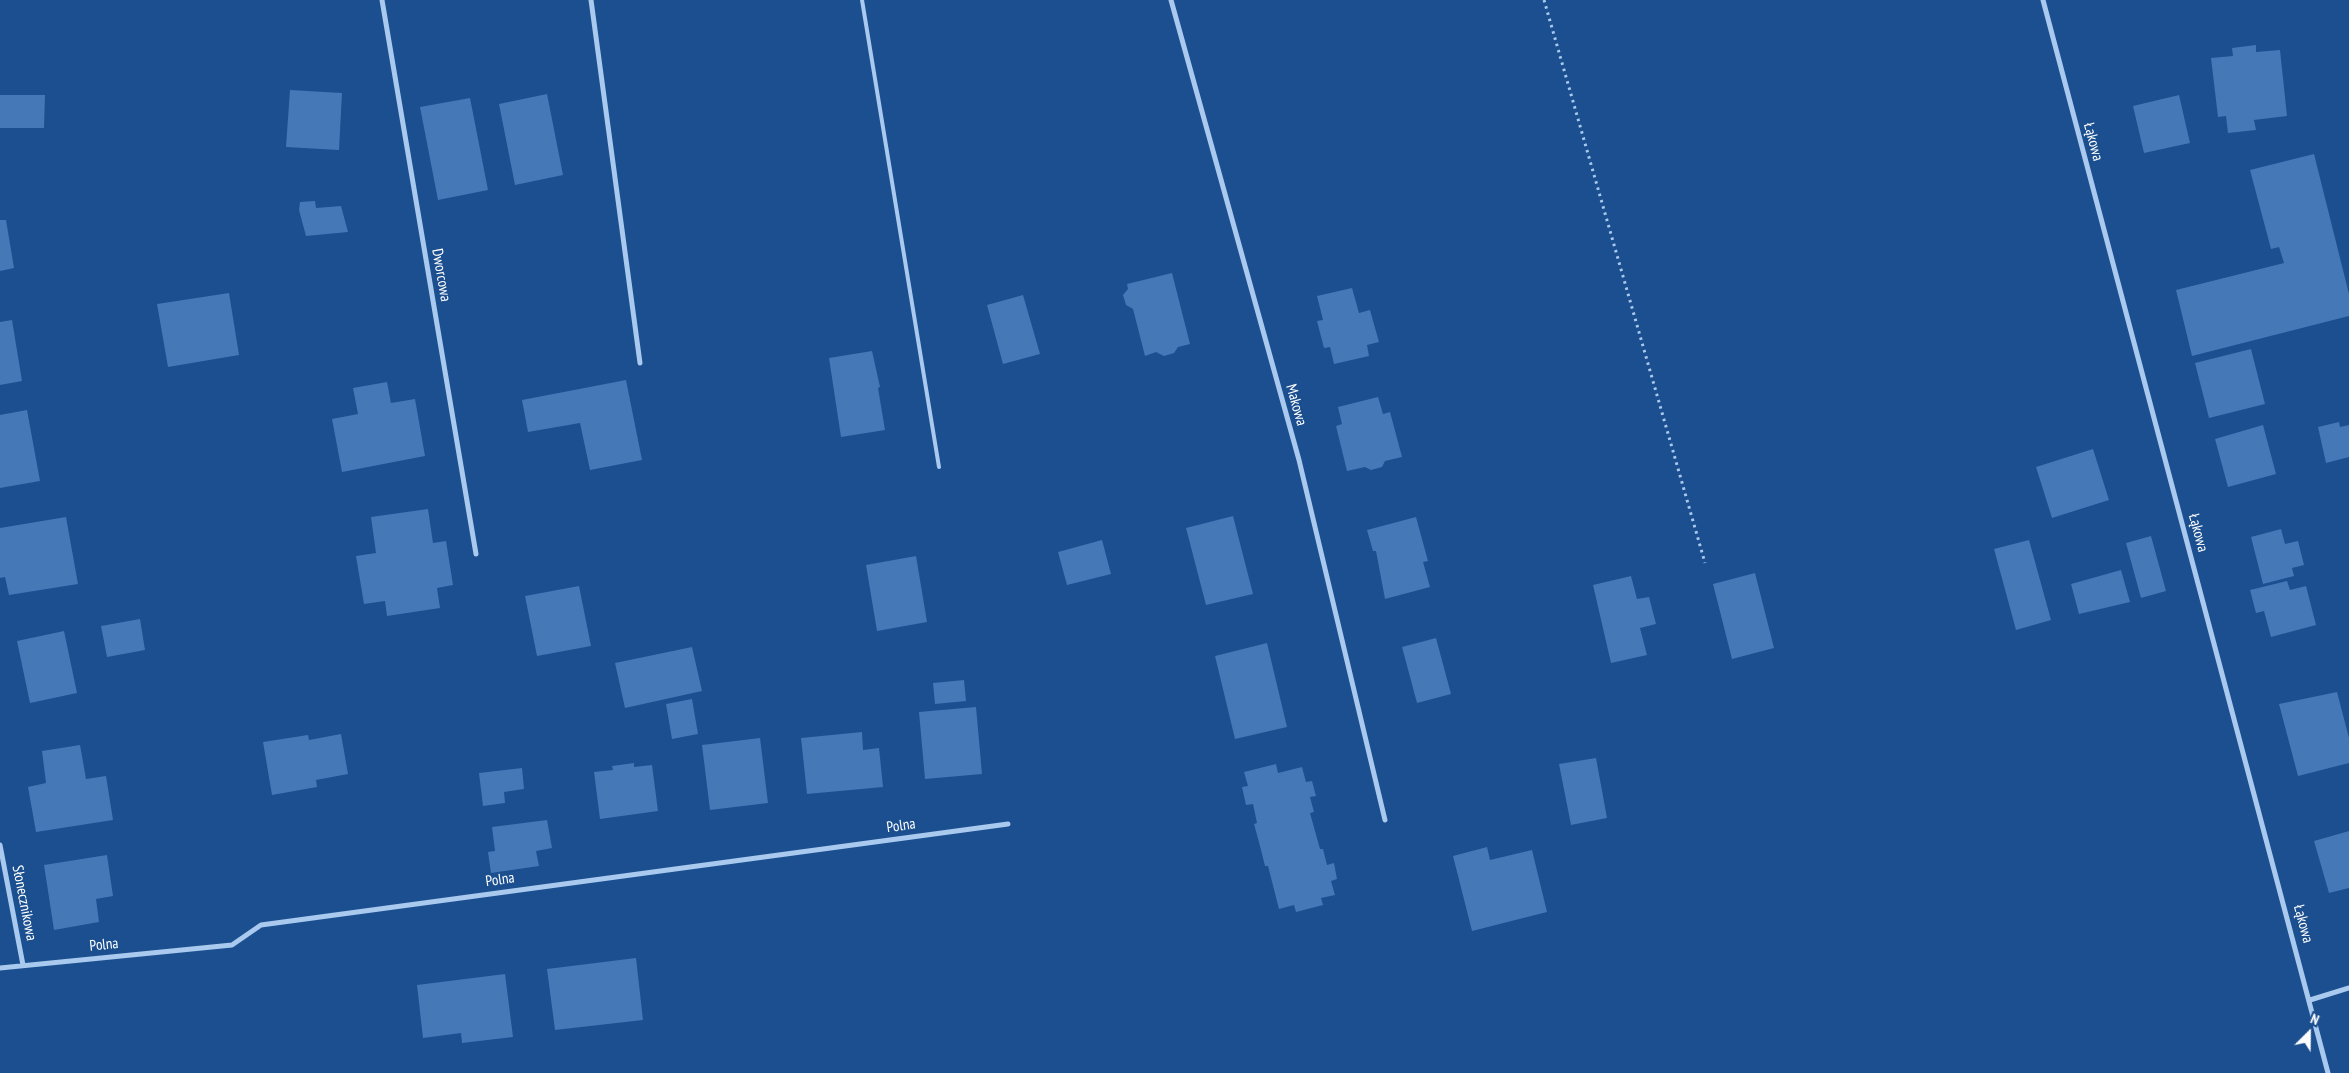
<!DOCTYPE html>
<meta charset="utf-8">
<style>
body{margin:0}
#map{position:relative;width:2349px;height:1073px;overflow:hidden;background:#1b4f8f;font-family:"PT Sans Narrow",sans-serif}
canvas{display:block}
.north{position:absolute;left:2284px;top:1008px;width:50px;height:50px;-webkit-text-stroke:4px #1b4f8f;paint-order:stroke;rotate:23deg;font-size:14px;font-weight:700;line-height:20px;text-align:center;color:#fff}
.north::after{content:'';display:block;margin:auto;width:18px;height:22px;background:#fff;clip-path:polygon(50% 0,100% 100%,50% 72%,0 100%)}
</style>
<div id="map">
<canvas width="2349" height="1073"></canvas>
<div class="north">N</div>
</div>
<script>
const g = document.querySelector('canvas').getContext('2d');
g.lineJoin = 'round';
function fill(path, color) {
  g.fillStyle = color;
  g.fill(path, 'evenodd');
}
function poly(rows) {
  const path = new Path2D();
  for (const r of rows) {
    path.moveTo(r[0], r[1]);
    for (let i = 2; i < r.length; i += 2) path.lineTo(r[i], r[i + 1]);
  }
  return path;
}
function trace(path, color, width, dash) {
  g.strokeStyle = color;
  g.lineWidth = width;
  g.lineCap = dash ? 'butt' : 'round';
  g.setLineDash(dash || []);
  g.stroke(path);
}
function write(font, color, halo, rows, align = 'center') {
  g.font = font + ' "PT Sans Narrow",sans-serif';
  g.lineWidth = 4;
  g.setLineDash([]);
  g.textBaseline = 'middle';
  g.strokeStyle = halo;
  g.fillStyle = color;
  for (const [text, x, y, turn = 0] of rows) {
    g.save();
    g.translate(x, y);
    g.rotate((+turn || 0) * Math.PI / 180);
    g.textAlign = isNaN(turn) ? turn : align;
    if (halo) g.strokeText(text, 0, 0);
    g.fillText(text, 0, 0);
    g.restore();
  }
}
fill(poly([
 [2256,45,2256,52,2280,50,2287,116,2254,120,2256,130,2228,133,2226,116,2218,117,2211,58,2233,56,2232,48],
 [290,90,342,93,339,150,286,147],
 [547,94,563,175,515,185,499,104],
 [0,95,45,95,44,128,0,128],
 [2179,95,2190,143,2144,153,2133,106],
 [470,98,488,190,438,200,420,107],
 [2314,154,2349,294,2349,316,2192,356,2176,290,2284,263,2279,247,2271,249,2250,170],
 [315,201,316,208,341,206,348,232,306,236,299,210,300,202],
 [0,220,6,220,14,268,0,271],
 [1172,273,1190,344,1178,347,1174,353,1164,356,1156,352,1145,356,1133,309,1126,305,1123,295,1128,289,1127,284],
 [1352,288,1359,313,1370,310,1379,342,1367,345,1369,356,1334,364,1330,347,1324,348,1317,321,1323,320,1317,296],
 [229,293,239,355,168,367,157,304],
 [1023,295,1040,354,1003,364,987,305],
 [12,320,22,381,0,385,0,322],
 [2251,349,2265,404,2209,418,2195,363],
 [872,351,880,387,878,388,885,430,841,437,829,358],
 [626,380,642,460,590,470,580,423,528,432,522,400],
 [387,382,391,403,415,399,425,456,342,472,332,419,358,414,353,388],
 [1378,397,1383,414,1390,412,1402,457,1385,461,1382,467,1371,470,1365,467,1347,471,1336,426,1342,424,1338,407],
 [27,410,40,481,0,488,0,415],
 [2339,422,2340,427,2349,425,2349,457,2326,463,2318,427],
 [2263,425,2276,474,2228,487,2215,439],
 [2093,449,2109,500,2052,518,2036,467],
 [428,509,433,543,446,541,453,585,437,588,440,608,387,616,385,601,364,604,356,556,376,553,371,517],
 [1233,516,1253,594,1206,605,1186,528],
 [66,517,78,584,9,595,5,577,0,578,0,528],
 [1416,517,1428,561,1423,562,1430,587,1385,599,1376,551,1373,551,1367,530],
 [2281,529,2285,544,2298,541,2304,565,2292,568,2294,576,2263,584,2251,537],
 [2151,536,2166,591,2141,598,2126,543],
 [1102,540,1111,574,1067,585,1058,552],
 [2029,540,2051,620,2016,630,1994,549],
 [916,556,927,622,877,631,866,565],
 [2121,570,2130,602,2079,614,2071,584],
 [1755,573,1774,648,1732,659,1713,584],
 [1631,576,1637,599,1649,597,1656,624,1640,628,1647,655,1611,663,1593,585],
 [2287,581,2290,590,2306,586,2316,625,2271,637,2264,611,2256,613,2250,590],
 [579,586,591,646,537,656,525,596],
 [140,619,145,650,107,657,101,626],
 [64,631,77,693,30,703,17,641],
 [1436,638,1451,694,1417,703,1402,647],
 [1267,643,1287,727,1235,739,1215,656],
 [692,647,702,691,625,708,615,663],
 [964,680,966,701,935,704,933,683],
 [2337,692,2349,738,2349,763,2298,776,2279,704],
 [692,699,698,734,672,739,666,704],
 [976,707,982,774,925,779,919,712],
 [862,732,863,750,879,748,883,787,807,794,801,738],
 [341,734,348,774,316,780,317,787,272,795,263,742,308,735,309,740],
 [760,738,768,803,710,810,702,745],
 [80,745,86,779,106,776,113,820,36,832,28,787,46,783,42,751],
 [1596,758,1607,818,1571,825,1559,764],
 [634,763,634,767,652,765,658,811,600,819,594,772,613,770,612,766],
 [1276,764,1278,773,1302,767,1306,782,1312,781,1316,796,1310,797,1314,812,1310,813,1320,849,1323,849,1327,865,1334,863,1337,879,1331,881,1335,895,1321,898,1323,905,1296,912,1294,905,1279,909,1268,866,1265,866,1260,846,1254,824,1257,823,1253,804,1246,805,1242,787,1248,786,1244,772],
 [522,768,524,789,504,792,505,803,483,806,479,773],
 [547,820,552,848,536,851,539,866,491,873,488,852,495,851,492,827],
 [2349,831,2349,888,2329,893,2314,841],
 [1487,847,1490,860,1532,850,1547,912,1472,931,1453,856],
 [107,855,113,896,96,899,99,922,54,930,44,865],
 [636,958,643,1020,555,1030,547,969],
 [505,974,513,1037,462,1043,461,1033,423,1038,417,985]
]), '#4478b7');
trace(poly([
 [1544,0,1705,563]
]), '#a9c9ee', 3, [2.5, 4]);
trace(poly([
 [862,0,939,467]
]), '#a9c9ee', 4);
trace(poly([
 [382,0,476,554],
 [591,0,640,363],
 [1171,0,1299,460,1385,820],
 [2043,0,2328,1073],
 [0,845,23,965],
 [0,968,232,945,261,925,1008,824],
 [2310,1000,2349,988]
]), '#a9c9ee', 5);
write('15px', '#fff', '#1b4f8f', [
 ["Łąkowa",2093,142,75],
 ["Dworcowa",441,275,80],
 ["Makowa",1296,405,74],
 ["Łąkowa",2198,533,75],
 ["Polna",901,826,-8],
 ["Polna",500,880,-8],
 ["Słonecznikowa",24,903,79],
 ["Łąkowa",2303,924,75],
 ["Polna",104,945,-6]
]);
</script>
